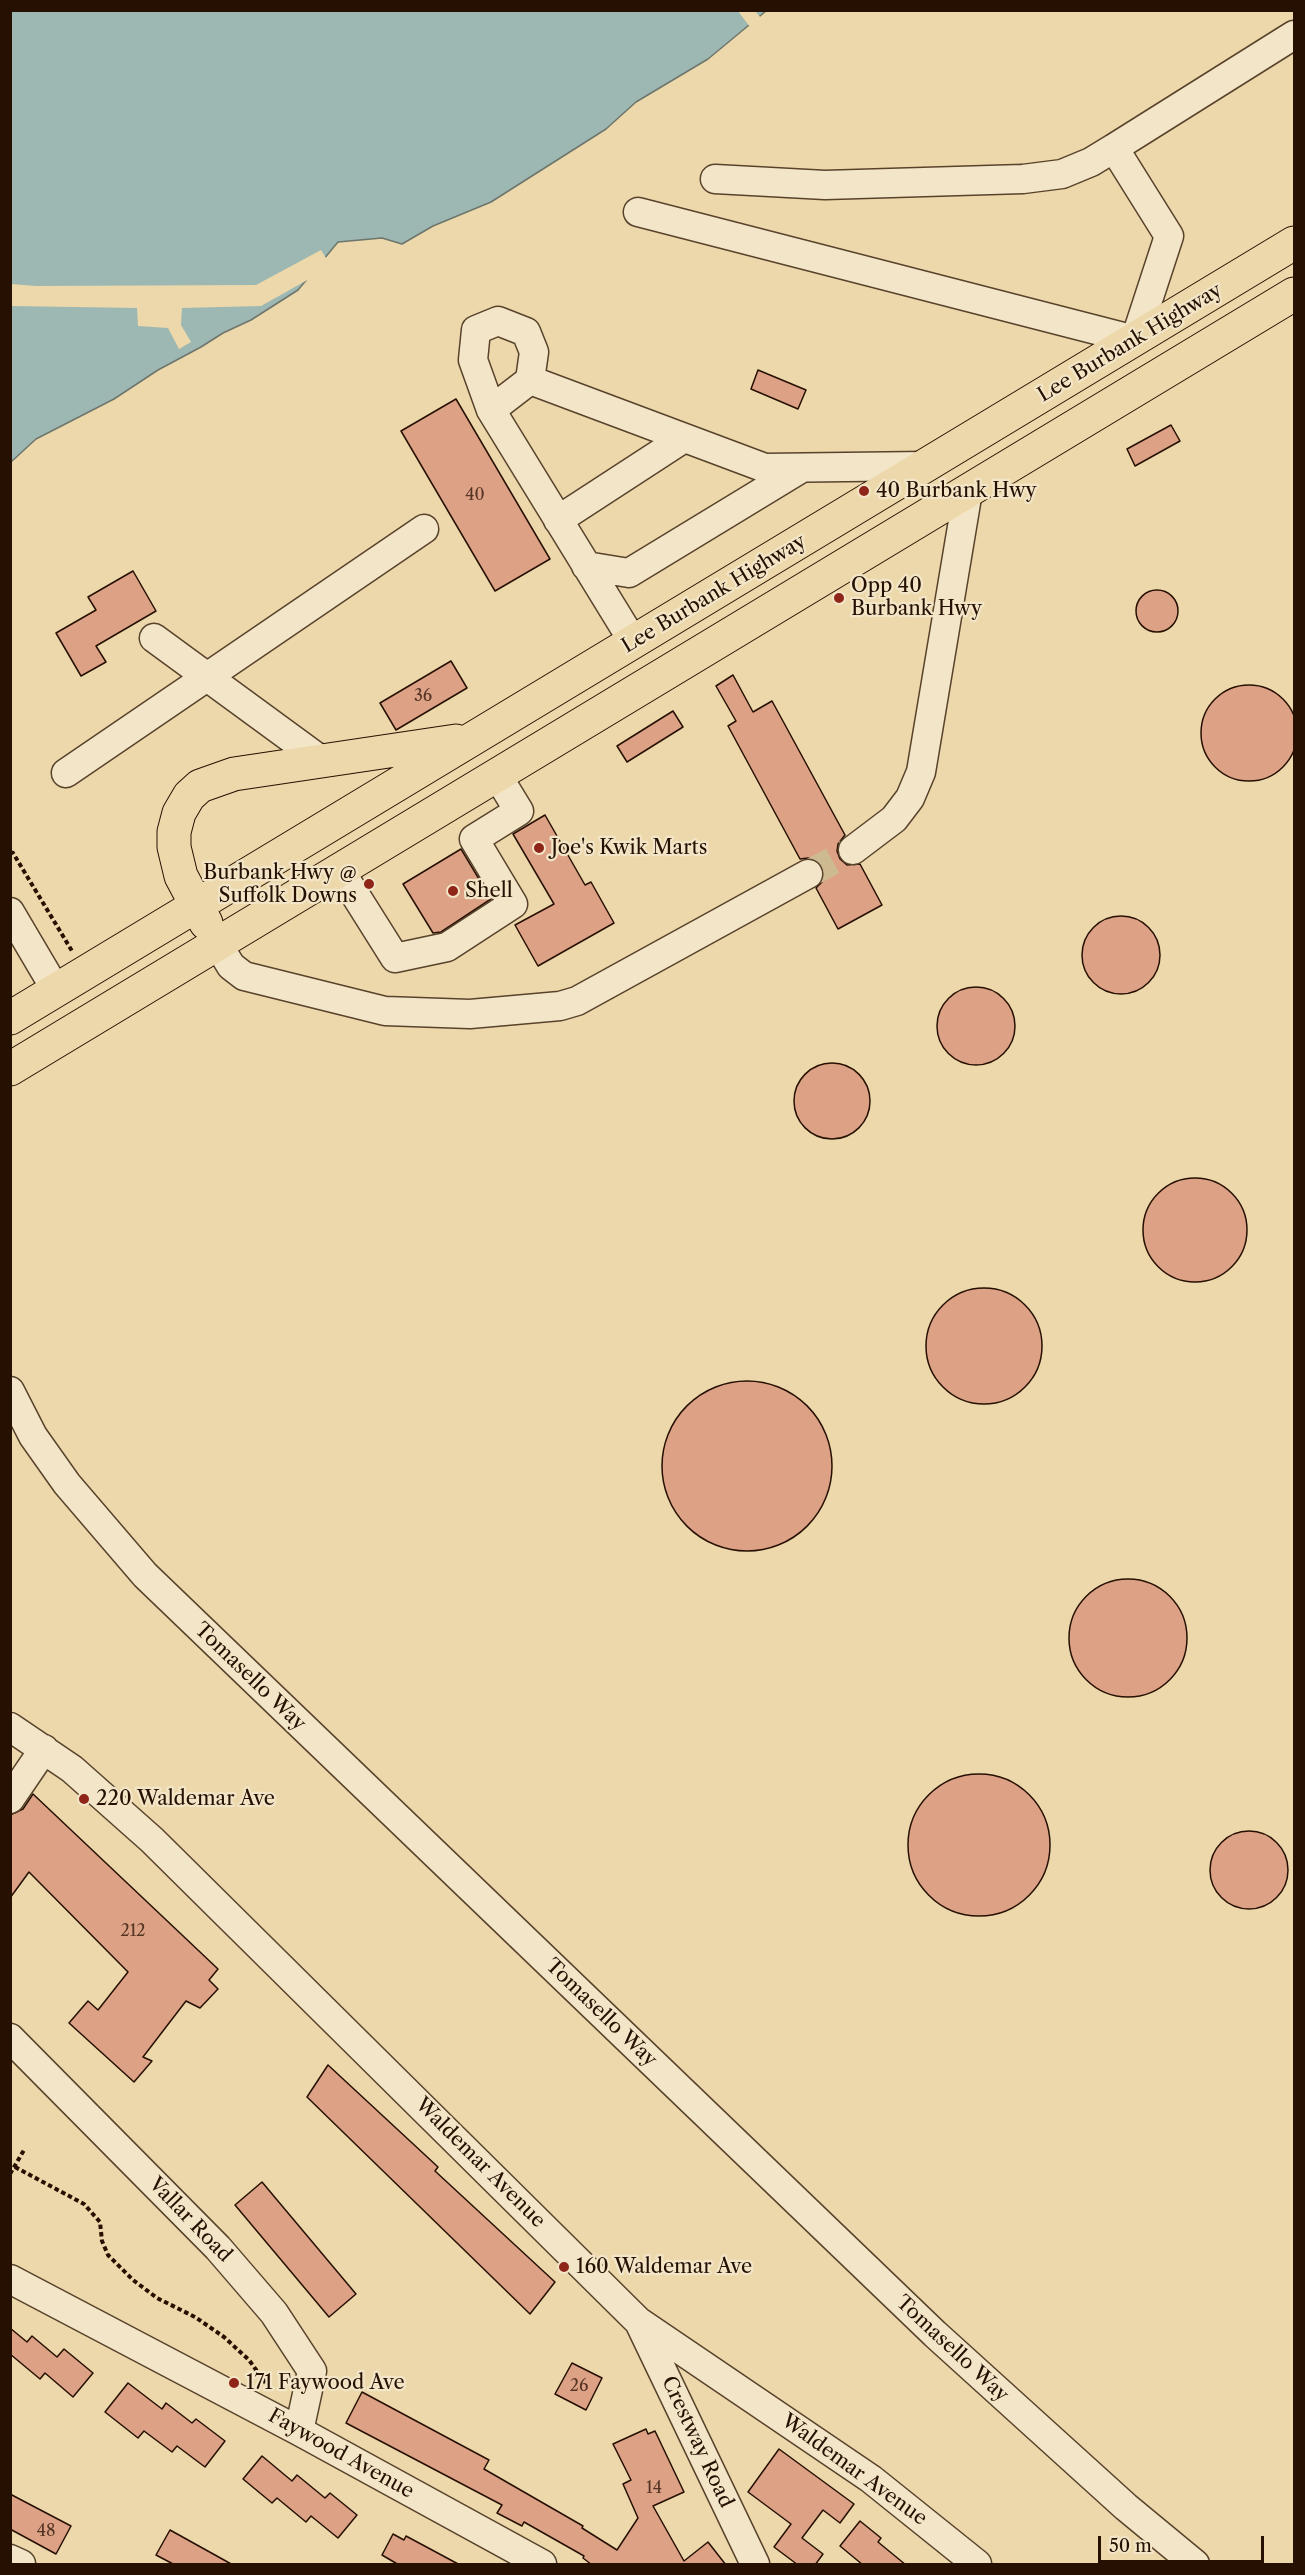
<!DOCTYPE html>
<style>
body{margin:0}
#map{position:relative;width:1305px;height:2575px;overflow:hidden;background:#ecd8aa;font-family:"Libre Caslon Text",serif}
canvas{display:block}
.frame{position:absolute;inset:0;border:12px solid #261002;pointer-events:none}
.scale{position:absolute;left:1098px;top:2536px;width:166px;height:27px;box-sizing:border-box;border:3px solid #261002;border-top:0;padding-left:8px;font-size:18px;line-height:21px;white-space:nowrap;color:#261002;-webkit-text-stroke:4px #f3e6c8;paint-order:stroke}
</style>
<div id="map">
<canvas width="1305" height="2575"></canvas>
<div class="frame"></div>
<div class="scale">50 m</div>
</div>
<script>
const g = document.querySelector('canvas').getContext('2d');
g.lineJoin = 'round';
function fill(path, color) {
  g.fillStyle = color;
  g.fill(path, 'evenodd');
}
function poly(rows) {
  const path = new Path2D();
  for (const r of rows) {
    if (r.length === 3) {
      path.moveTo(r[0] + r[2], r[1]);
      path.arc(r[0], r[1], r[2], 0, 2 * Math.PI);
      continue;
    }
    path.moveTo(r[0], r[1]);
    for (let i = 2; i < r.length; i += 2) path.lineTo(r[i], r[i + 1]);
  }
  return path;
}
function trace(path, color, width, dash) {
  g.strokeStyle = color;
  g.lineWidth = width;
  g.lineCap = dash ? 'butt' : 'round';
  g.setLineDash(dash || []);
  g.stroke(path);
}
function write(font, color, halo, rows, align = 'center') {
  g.font = font + ' "Libre Caslon Text",serif';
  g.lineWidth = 4.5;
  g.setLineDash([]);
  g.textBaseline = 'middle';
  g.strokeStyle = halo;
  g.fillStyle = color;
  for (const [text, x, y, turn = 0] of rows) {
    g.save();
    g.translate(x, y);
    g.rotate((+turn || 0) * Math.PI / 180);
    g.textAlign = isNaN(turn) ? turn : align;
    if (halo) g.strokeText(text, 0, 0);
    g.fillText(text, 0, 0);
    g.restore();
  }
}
const water = poly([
 [11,11,766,11,708,59,636,102,606,129,491,202,433,226,402,244,382,238,338,242,298,290,251,320,223,333,201,347,158,370,114,399,36,439,11,462,11,11]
]);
fill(water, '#9db8b3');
trace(water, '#6d756c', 1.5);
fill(poly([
 [738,11,755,11,761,18,750,27],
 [321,250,326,258,333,254,311,278,261,306,182,308,181,325,191,342,179,349,168,328,138,326,137,308,11,306,11,284,36,286,256,285]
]), '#ecd8aa');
const building = poly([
 [758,370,806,390,798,409,751,389,758,370],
 [456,399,550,559,495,591,401,431,456,399],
 [1171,425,1180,441,1135,466,1127,449,1171,425],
 [133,571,156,611,96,646,106,662,81,676,56,633,96,610,88,597,133,571],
 [1157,611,21],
 [451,661,467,688,396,730,380,703,451,661],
 [733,675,753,712,772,701,845,835,838,844,837,851,840,859,847,865,860,864,882,905,838,929,816,888,822,882,824,875,823,867,816,860,808,858,800,859,728,726,736,721,716,686,733,675],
 [1249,733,48],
 [673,711,683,727,627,762,617,746,673,711],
 [545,815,585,885,591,882,614,923,538,966,515,925,554,904,513,834,545,815],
 [461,849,491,899,441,932,433,933,403,884,461,849],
 [1121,955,39],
 [976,1026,39],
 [832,1101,38],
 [1195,1230,52],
 [984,1346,58],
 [747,1466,85],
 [1128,1638,59],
 [979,1845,71],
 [33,1794,218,1969,209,1980,218,1989,200,2008,186,2001,143,2057,152,2061,134,2082,69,2023,88,2001,98,2010,128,1972,29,1872,10,1898,10,1815,23,1809,33,1794],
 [1249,1870,39],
 [328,2065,438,2167,435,2171,555,2282,530,2314,307,2097,328,2065],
 [262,2182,356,2294,329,2317,235,2205,262,2182],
 [10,2328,27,2342,32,2336,57,2357,64,2349,93,2373,73,2397,45,2373,40,2379,10,2354,10,2328],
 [572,2363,602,2378,586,2410,555,2394,572,2363],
 [128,2383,162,2409,166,2403,192,2423,196,2419,225,2441,205,2467,177,2446,172,2452,144,2431,138,2438,105,2412,128,2383],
 [362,2392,489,2460,484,2469,583,2526,582,2528,617,2550,638,2518,623,2484,631,2480,613,2444,646,2429,648,2434,655,2431,684,2492,653,2506,684,2561,708,2542,726,2565,592,2565,583,2558,584,2556,524,2522,522,2526,497,2513,502,2505,346,2423,362,2392],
 [779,2449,854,2504,840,2523,823,2510,802,2538,823,2554,815,2565,798,2565,774,2547,791,2524,748,2492,779,2449],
 [262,2456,292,2481,297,2475,325,2498,330,2493,357,2515,338,2538,311,2516,306,2522,277,2498,272,2503,243,2479,262,2456],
 [10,2494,71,2526,56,2554,10,2529,10,2494],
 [860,2521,881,2538,878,2542,906,2565,863,2565,840,2546,860,2521],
 [170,2530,233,2565,175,2565,156,2555,170,2530],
 [393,2534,404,2540,406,2536,460,2565,399,2565,382,2555,393,2534]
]);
fill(building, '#dda186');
trace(building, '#261002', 1.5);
trace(poly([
 [808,874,853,850]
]), '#ceba91', 28, [28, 14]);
const minor = poly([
 [715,179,825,185,1023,179,1062,174,1091,162,1114,148],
 [638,212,1135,340,1169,236,1114,148,1294,35],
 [530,380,534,352,526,332,498,321,476,330,473,360,491,410,634,643],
 [491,410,530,380,765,468,926,466],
 [558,520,684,438],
 [586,566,629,573,800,469],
 [154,638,322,761],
 [66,773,424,529],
 [853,850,894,819,910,798,921,772,968,491],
 [339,869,395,958,447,947,513,904,474,839,519,811,497,775],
 [10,912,56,990],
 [217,943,231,966,244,976,385,1011,470,1014,560,1006,577,1001,808,874],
 [10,1391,33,1436,67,1484,145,1575,935,2334,1126,2507,1195,2564],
 [10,1727,72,1769,152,1840,638,2321,871,2479,977,2564],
 [10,1799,44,1749],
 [10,2038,218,2248,274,2313,312,2371,299,2431],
 [10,2279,299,2431,542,2564],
 [639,2322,755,2564],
 [10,2559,21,2564]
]);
const highway = poly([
 [206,923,181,876,174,847,174,832,179,813,189,796,200,786,234,774,456,741],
 [10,1018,1294,243],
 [10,1069,1294,294]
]);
trace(minor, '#58422c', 31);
trace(highway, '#261002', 35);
trace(poly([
 [10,852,13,853,72,951],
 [15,2167,84,2204,100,2222,102,2241,108,2255,133,2280,157,2298,195,2317,224,2337,249,2360,267,2385],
 [10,2174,24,2150]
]), '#261002', 4, [4.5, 3]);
trace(minor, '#f3e6c8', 28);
trace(highway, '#ecd8aa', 33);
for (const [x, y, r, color] of [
 [864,491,6,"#8f2418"],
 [839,598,6,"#8f2418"],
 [539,848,6,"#8f2418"],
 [369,884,6,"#8f2418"],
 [453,891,6,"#8f2418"],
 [84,1799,6,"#8f2418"],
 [564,2267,6,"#8f2418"],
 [234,2383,6,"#8f2418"]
]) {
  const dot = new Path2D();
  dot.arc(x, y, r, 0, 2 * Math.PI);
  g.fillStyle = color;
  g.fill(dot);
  trace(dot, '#f3e6c8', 2);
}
write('16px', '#543423', null, [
 ["40",475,495],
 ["36",423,696],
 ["212",133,1931],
 ["26",579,2386],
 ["14",654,2488],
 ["48",46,2531]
]);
write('20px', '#261002', '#f3e6c8', [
 ["Lee Burbank Highway",1130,343,-31],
 ["Lee Burbank Highway",714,594,-31],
 ["Tomasello Way",250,1677,44],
 ["Tomasello Way",601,2013,44],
 ["Waldemar Avenue",480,2163,45],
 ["Vallar Road",190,2220,46],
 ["Tomasello Way",952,2349,43],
 ["Crestway Road",697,2442,65],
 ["Faywood Avenue",341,2454,29],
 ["Waldemar Avenue",854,2470,36]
]);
write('20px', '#261002', '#f3e6c8', [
 ["40 Burbank Hwy",876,491],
 ["Opp 40",851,586],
 ["Burbank Hwy",851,609],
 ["Joe's Kwik Marts",551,848],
 ["Burbank Hwy @",357,873,"right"],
 ["Suffolk Downs",357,896,"right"],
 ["Shell",465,891],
 ["220 Waldemar Ave",96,1799],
 ["160 Waldemar Ave",576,2267],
 ["171 Faywood Ave",246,2383]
], 'left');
</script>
